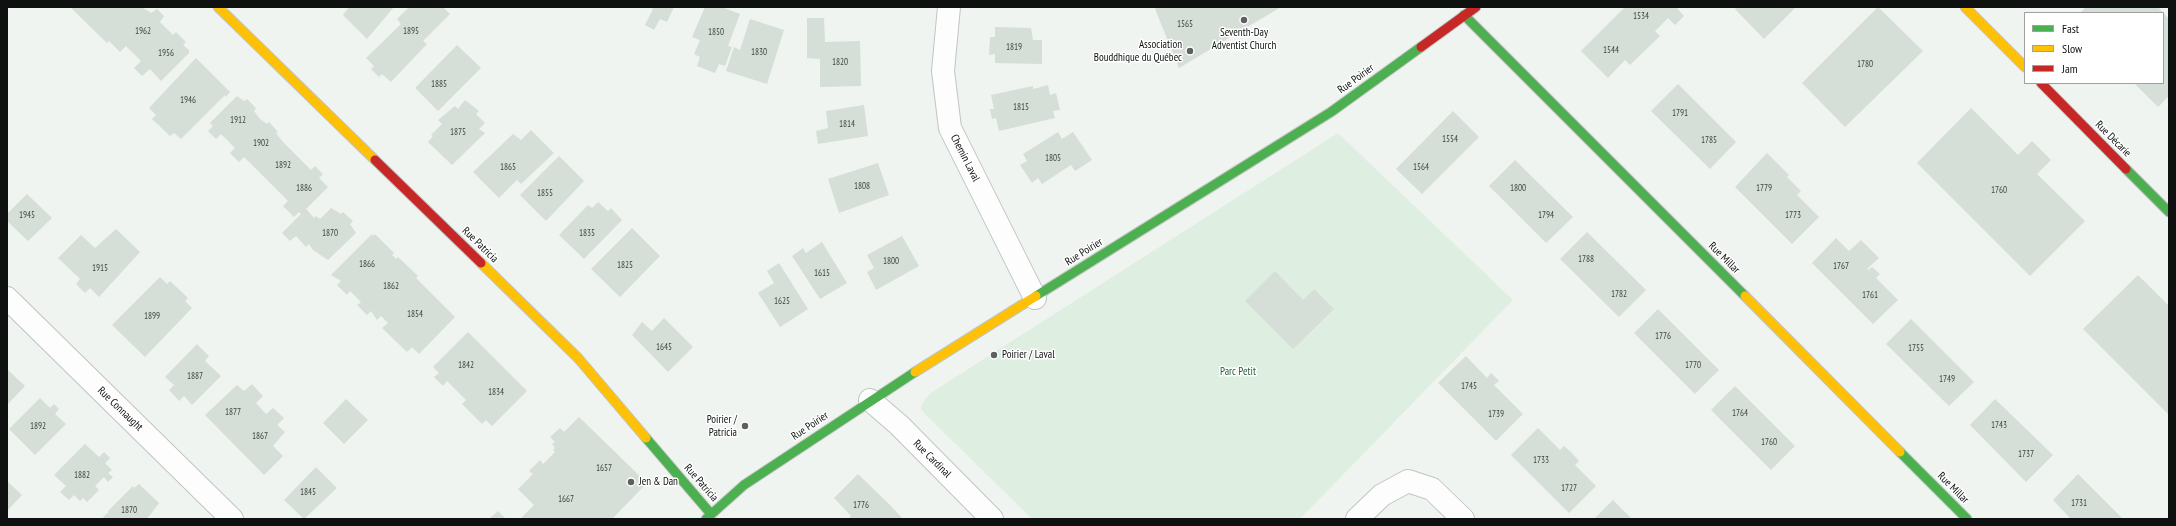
<!DOCTYPE html>
<meta charset="utf-8">
<style>
body{margin:0}
#map{position:relative;width:2176px;height:526px;overflow:hidden;background:#eff4f0;font-family:"PT Sans Narrow",sans-serif}
canvas{display:block}
.frame{position:absolute;inset:0;border:8px solid #0e110f;pointer-events:none}
.legend{position:absolute;left:2024px;top:12px;width:140px;height:72px;box-sizing:border-box;background:#fff;border:1px solid #9fa09f;margin:0;padding:5px 7px;list-style:none;font-size:12px;color:#0e110f}
.legend li{display:flex;align-items:center;gap:8px;height:20px}
.legend b{width:20px;border:1px solid #9fa09f}
</style>
<div id="map">
<canvas width="2176" height="526"></canvas>
<div class="frame"></div>
<ul class="legend">
<li><b style="height:5px;background:#4caf50"></b>Fast</li>
<li><b style="height:5px;background:#ffc107"></b>Slow</li>
<li><b style="height:5px;background:#c62828"></b>Jam</li>
</ul>
</div>
<script>
const g = document.querySelector('canvas').getContext('2d');
g.lineJoin = 'round';
function fill(path, color) {
  g.fillStyle = color;
  g.fill(path, 'evenodd');
}
function poly(rows) {
  const path = new Path2D();
  for (const r of rows) {
    path.moveTo(r[0], r[1]);
    for (let i = 2; i < r.length; i += 2) path.lineTo(r[i], r[i + 1]);
  }
  return path;
}
function trace(path, color, width, dash) {
  g.strokeStyle = color;
  g.lineWidth = width;
  g.lineCap = dash ? 'butt' : 'round';
  g.setLineDash(dash || []);
  g.stroke(path);
}
function write(font, color, halo, rows, align = 'center') {
  g.font = font + ' "PT Sans Narrow",sans-serif';
  g.lineWidth = 3;
  g.setLineDash([]);
  g.textBaseline = 'middle';
  g.strokeStyle = halo;
  g.fillStyle = color;
  for (const [text, x, y, turn = 0] of rows) {
    g.save();
    g.translate(x, y);
    g.rotate((+turn || 0) * Math.PI / 180);
    g.textAlign = isNaN(turn) ? turn : align;
    if (halo) g.strokeText(text, 0, 0);
    g.fillText(text, 0, 0);
    g.restore();
  }
}
fill(poly([
 [1338,133,1513,300,1300,519,1032,519,924,413,921,409,922,404,929,394]
]), '#deefe2');
fill(poly([
 [70,7,142,7,151,13,157,9,164,16,160,22,173,35,176,32,186,42,183,45,189,50,189,53,161,81,150,69,142,76,134,68,141,61,126,46,120,52,109,41,107,43],
 [349,7,394,7,367,39,343,15],
 [409,7,443,7,450,14,423,41,427,44,391,82,382,74,379,77,371,69,374,66,366,58,401,24,397,19],
 [649,7,674,7,667,22,660,19,654,30,645,25,653,9],
 [705,7,722,7,740,14,728,46,732,47,725,66,719,64,715,73,697,66,700,57,694,54,700,40,692,37],
 [1158,7,1281,7,1179,68,1155,9],
 [1625,7,1678,7,1677,8,1684,16,1675,25,1668,18,1655,31,1660,36,1630,65,1625,60,1608,78,1581,51],
 [1737,7,1796,7,1764,39,1735,9],
 [1878,7,1923,51,1845,127,1802,83],
 [2086,7,2158,7,2169,19,2169,96,2158,107,2134,83,2163,83,2163,13,2080,13],
 [807,18,824,18,825,42,860,41,861,86,820,87,820,59,807,58],
 [750,19,784,30,767,84,726,71,734,47,740,50],
 [995,27,1031,28,1033,40,1042,40,1042,64,995,63,995,54,989,55,990,37,995,37],
 [457,45,481,68,438,111,415,88],
 [196,58,230,92,226,97,225,95,181,139,174,133,170,136,152,119,156,115,149,108],
 [1678,84,1736,142,1710,169,1651,111],
 [1048,85,1050,95,1056,93,1060,110,1053,111,1055,118,999,131,996,118,992,119,990,109,994,109,991,95,1033,86,1033,89],
 [237,96,244,101,247,99,256,108,254,111,260,119,267,124,269,122,278,132,276,133,282,141,311,170,315,166,323,174,319,178,328,187,306,209,314,218,316,216,320,219,331,208,341,214,343,212,353,221,350,224,356,233,328,260,313,250,309,244,306,247,296,236,290,241,282,233,301,214,299,212,294,217,283,206,288,201,244,157,239,162,230,153,235,148,221,134,216,139,208,131,213,126,210,123],
 [465,100,479,111,476,114,485,123,479,129,485,133,452,165,428,142,433,136,431,135,442,124,438,120,455,106,458,109],
 [864,105,868,136,818,144,816,131,828,128,826,111],
 [1971,108,2018,155,2032,141,2051,160,2037,174,2085,221,2030,276,1917,163],
 [1453,111,1479,137,1422,194,1396,169],
 [531,130,554,153,521,184,517,180,499,198,473,172,513,134,521,140],
 [1058,132,1062,139,1073,132,1092,160,1075,171,1071,165,1042,184,1038,178,1032,183,1020,165,1027,161,1023,154],
 [1767,153,1789,175,1787,177,1801,191,1797,195,1819,217,1792,244,1735,187],
 [559,156,584,181,546,221,520,195],
 [1515,160,1573,217,1546,243,1489,186],
 [878,163,889,195,839,213,828,179],
 [27,194,52,218,28,241,7,221,7,214],
 [598,202,608,211,611,208,622,220,584,259,559,235,588,205,592,208],
 [632,228,660,256,620,297,591,269],
 [116,229,140,252,99,297,90,288,85,293,76,284,80,279,58,258,81,235,95,248],
 [1587,232,1646,290,1619,317,1560,259],
 [372,234,373,236,375,234,394,253,392,255,396,259,398,257,418,276,416,278,455,317,419,354,412,347,407,352,382,328,388,323,381,316,377,320,371,311,367,315,357,305,361,302,350,291,347,295,337,285,341,281,331,275],
 [902,236,919,266,876,290,867,272,874,268,867,255],
 [1836,238,1849,251,1861,240,1879,258,1867,269,1868,270,1872,267,1880,274,1876,278,1898,300,1873,324,1812,263],
 [822,242,847,283,820,299,792,256,803,248,806,253],
 [779,263,808,309,780,327,758,293,774,283,767,271],
 [1275,271,1303,300,1314,289,1334,309,1293,349,1245,301],
 [2138,275,2169,306,2169,415,2083,329],
 [160,277,167,284,170,281,188,298,185,301,192,308,145,357,112,325],
 [1658,309,1719,370,1695,394,1634,333],
 [664,318,693,347,668,372,632,335,642,322,652,331],
 [1911,319,1974,382,1949,406,1886,344],
 [468,332,527,391,492,426,486,420,482,424,462,404,466,400,447,381,443,386,434,377,439,373,433,367],
 [197,344,209,356,205,361,221,376,192,405,184,396,179,401,169,390,174,385,165,377],
 [1466,356,1487,378,1491,373,1499,381,1494,385,1523,414,1496,441,1438,383],
 [7,369,25,386,7,405],
 [252,384,263,396,256,403,266,414,273,408,284,418,277,425,285,432,273,446,283,456,264,475,205,415,237,385,244,391],
 [1735,386,1795,446,1771,470,1711,410],
 [40,398,50,408,54,404,59,409,55,414,66,424,35,455,9,429],
 [346,399,368,420,344,444,323,423],
 [1995,399,2053,455,2026,482,1970,425],
 [579,417,647,483,612,519,520,519,534,505,518,489,533,474,529,471,540,460,543,464,555,452,553,450,555,448,552,444,555,442,550,437,560,428,564,432],
 [1538,428,1560,450,1564,446,1572,453,1579,461,1575,465,1596,486,1569,513,1511,455],
 [85,444,99,457,104,452,110,458,105,463,112,470,108,473,113,477,108,482,104,477,95,486,99,490,87,502,83,498,80,501,74,495,69,500,60,492,66,486,54,475],
 [316,467,337,488,304,519,284,500],
 [858,474,889,504,903,519,848,519,851,516,834,498],
 [2078,474,2123,519,2071,519,2053,500],
 [7,481,22,495,7,511],
 [139,484,159,503,147,519,105,519,103,517,109,512,108,511,133,486,134,488],
 [1613,500,1632,519,1594,519],
 [498,511,506,519,489,519]
]), '#d5ded7');
const street = poly([
 [949,7,943,71,950,128,1035,298],
 [7,298,232,519],
 [870,400,899,425,992,519],
 [1357,519,1382,495,1408,481,1432,489,1463,519]
]);
const fast = poly([
 [1464,15,1745,296],
 [2126,169,2169,212],
 [1036,296,1331,112,1421,47],
 [646,438,711,514],
 [1900,452,1967,519],
 [706,519,744,485,915,372]
]);
const slow = poly([
 [218,7,375,160],
 [1965,7,2025,67],
 [481,263,578,358,646,438],
 [1745,296,1900,452],
 [915,372,1036,296]
]);
const jam = poly([
 [1421,47,1476,7],
 [2041,83,2126,169],
 [375,160,481,263]
]);
trace(street, '#c1c5c2', 24);
trace(fast, '#c1c5c2', 11);
trace(slow, '#c1c5c2', 11);
trace(jam, '#c1c5c2', 11);
trace(street, '#fdfdfd', 22);
trace(fast, '#4caf50', 9);
trace(slow, '#ffc107', 9);
trace(jam, '#c62828', 9);
for (const [x, y, r, color] of [
 [1244,20,4,"#5d605e"],
 [1190,51,4,"#5d605e"],
 [994,355,4,"#5d605e"],
 [745,426,4,"#5d605e"],
 [631,482,4,"#5d605e"]
]) {
  const dot = new Path2D();
  dot.arc(x, y, r, 0, 2 * Math.PI);
  g.fillStyle = color;
  g.fill(dot);
  trace(dot, '#fff', 1.5);
}
write('9px', '#404441', null, [
 ["1534",1641,16],
 ["1565",1185,24],
 ["1962",143,31],
 ["1895",411,31],
 ["1850",716,32],
 ["1819",1014,47],
 ["1544",1611,50],
 ["1830",759,52],
 ["1956",166,53],
 ["1820",840,62],
 ["1780",1865,64],
 ["1885",439,84],
 ["1946",188,100],
 ["1815",1021,107],
 ["1791",1680,113],
 ["1912",238,120],
 ["1814",847,124],
 ["1875",458,132],
 ["1554",1450,139],
 ["1785",1709,140],
 ["1902",261,143],
 ["1805",1053,158],
 ["1892",283,165],
 ["1865",508,167],
 ["1564",1421,167],
 ["1808",862,186],
 ["1886",304,188],
 ["1800",1518,188],
 ["1779",1764,188],
 ["1760",1999,190],
 ["1855",545,193],
 ["1945",27,215],
 ["1794",1546,215],
 ["1773",1793,215],
 ["1870",330,233],
 ["1835",587,233],
 ["1788",1586,259],
 ["1800",891,261],
 ["1866",367,264],
 ["1825",625,265],
 ["1767",1841,266],
 ["1915",100,268],
 ["1615",822,273],
 ["1862",391,286],
 ["1782",1619,294],
 ["1761",1870,295],
 ["1625",782,301],
 ["1854",415,314],
 ["1899",152,316],
 ["1776",1663,336],
 ["1645",664,347],
 ["1755",1916,348],
 ["1842",466,365],
 ["1770",1693,365],
 ["1887",195,376],
 ["1749",1947,379],
 ["1745",1469,386],
 ["1834",496,392],
 ["1877",233,412],
 ["1764",1740,413],
 ["1739",1496,414],
 ["1743",1999,425],
 ["1892",38,426],
 ["1867",260,436],
 ["1760",1769,442],
 ["1737",2026,454],
 ["1733",1541,460],
 ["1657",604,468],
 ["1882",82,475],
 ["1727",1569,488],
 ["1845",308,492],
 ["1667",566,499],
 ["1731",2079,503],
 ["1776",861,505],
 ["1870",129,510]
]);
write('11px', '#0e110f', '#fff', [
 ["Seventh-Day",1244,33,"center"],
 ["Adventist Church",1244,46,"center"],
 ["Association",1182,45],
 ["Bouddhique du Québec",1182,58],
 ["Poirier / Laval",1002,355,"left"],
 ["Poirier /",737,420],
 ["Patricia",737,433],
 ["Jen & Dan",639,482,"left"]
], 'right');
write('11px', '#0e110f', '#fff', [
 ["Rue Poirier",1356,79,-36],
 ["Rue Décarie",2113,139,45],
 ["Chemin Laval",965,158,63],
 ["Rue Patricia",480,245,44],
 ["Rue Poirier",1084,252,-32],
 ["Rue Millar",1724,258,45],
 ["Rue Connaught",120,409,44],
 ["Rue Poirier",810,426,-34],
 ["Rue Cardinal",932,459,45],
 ["Rue Patricia",701,483,49],
 ["Rue Millar",1953,488,45]
]);
write('11px', '#25603c', '#fff', [
 ["Parc Petit",1238,372]
]);
</script>
